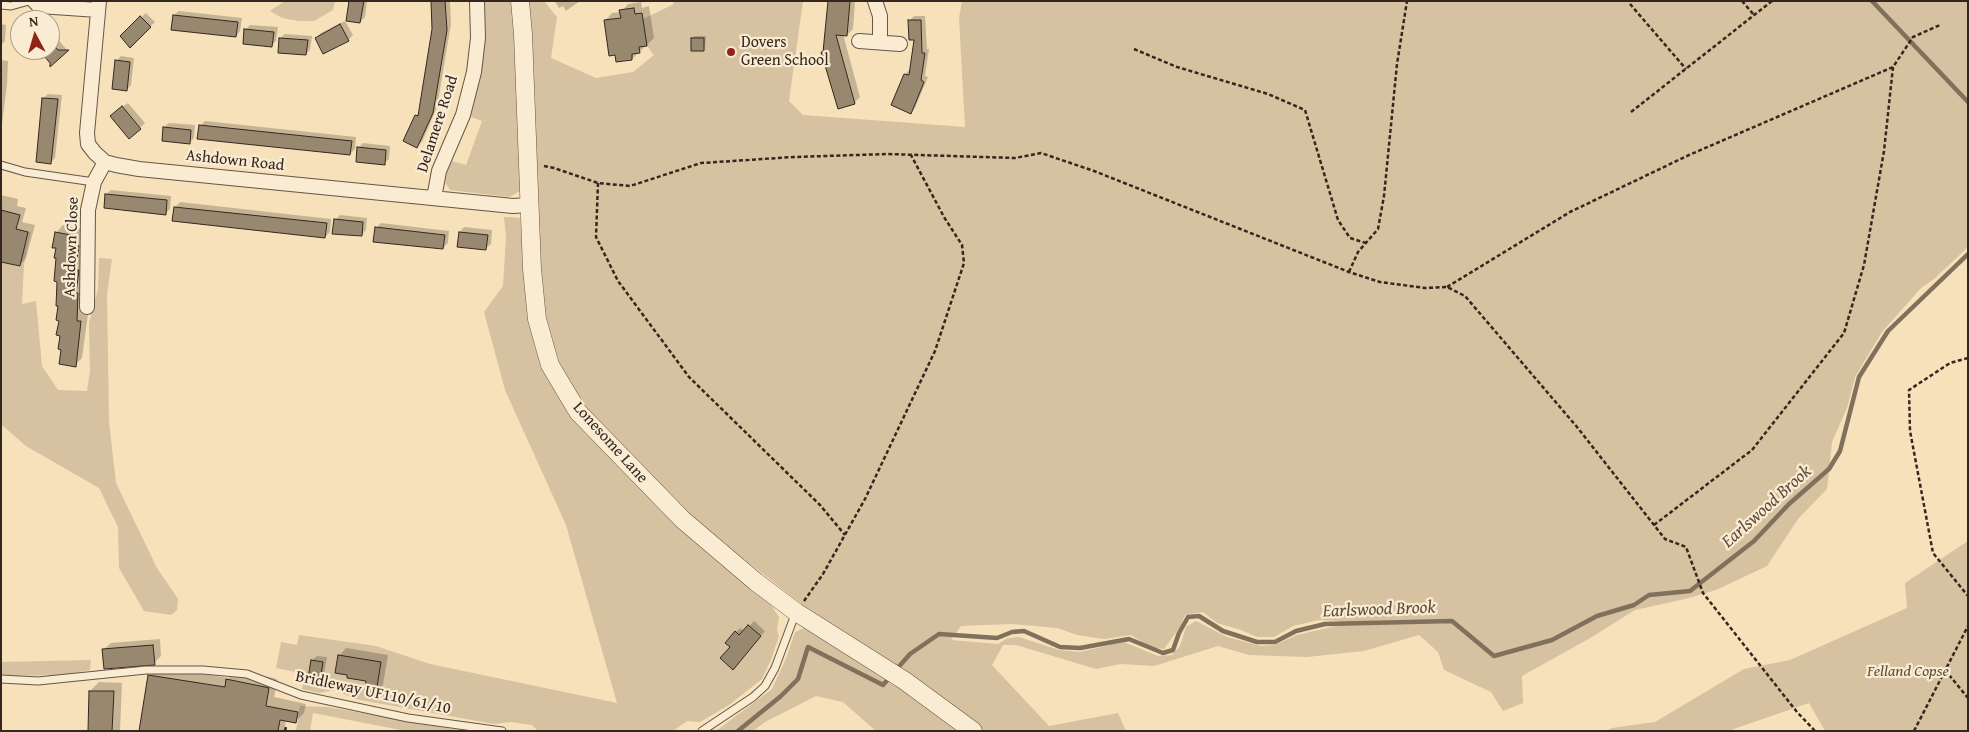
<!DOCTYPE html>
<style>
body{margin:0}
#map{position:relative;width:1969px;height:732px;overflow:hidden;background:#f7e1ba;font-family:"Gentium Book Plus",serif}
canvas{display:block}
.frame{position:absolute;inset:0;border:2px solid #34271f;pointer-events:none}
.north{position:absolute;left:10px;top:10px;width:50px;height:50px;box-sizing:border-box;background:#faecd2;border:1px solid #ab9d8a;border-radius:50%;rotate:354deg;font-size:14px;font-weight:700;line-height:20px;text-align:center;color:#34271f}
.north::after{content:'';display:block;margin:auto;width:18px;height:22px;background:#8f2418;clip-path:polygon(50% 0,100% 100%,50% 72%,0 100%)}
</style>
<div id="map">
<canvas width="1969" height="732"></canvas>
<div class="frame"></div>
<div class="north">N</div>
</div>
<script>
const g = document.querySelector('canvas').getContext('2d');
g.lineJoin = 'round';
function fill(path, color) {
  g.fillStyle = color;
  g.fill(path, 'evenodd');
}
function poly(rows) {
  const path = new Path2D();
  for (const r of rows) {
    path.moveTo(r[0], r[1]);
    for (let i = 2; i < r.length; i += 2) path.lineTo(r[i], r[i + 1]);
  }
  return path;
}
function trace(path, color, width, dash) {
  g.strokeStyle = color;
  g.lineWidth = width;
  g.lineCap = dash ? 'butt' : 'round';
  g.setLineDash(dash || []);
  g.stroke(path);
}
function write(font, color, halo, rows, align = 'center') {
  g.font = font + ' "Gentium Book Plus",serif';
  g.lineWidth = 4.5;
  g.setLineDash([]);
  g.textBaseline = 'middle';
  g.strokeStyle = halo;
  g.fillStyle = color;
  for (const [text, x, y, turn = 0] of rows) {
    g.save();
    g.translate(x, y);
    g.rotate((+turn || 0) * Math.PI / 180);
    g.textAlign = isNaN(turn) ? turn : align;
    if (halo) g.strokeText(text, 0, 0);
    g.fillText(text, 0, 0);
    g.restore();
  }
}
fill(poly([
 [285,1,335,1,333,10,314,21,299,21,282,18,270,11],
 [484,1,513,1,523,173,520,191,509,197,450,190,445,182,447,172,452,161,466,165,482,121,471,117,484,48],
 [525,1,544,1,557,17,551,58,596,78,633,72,654,55,647,46,643,19,674,4,673,1,803,1,789,101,803,115,965,127,959,18,962,1,1968,1,1968,247,1934,279,1921,288,1882,332,1855,377,1847,408,1832,442,1827,489,1798,519,1767,566,1716,590,1685,599,1635,610,1592,637,1522,676,1523,703,1503,711,1491,692,1444,670,1438,652,1419,635,1364,651,1307,657,1249,655,1218,646,1154,666,1121,664,1096,669,1016,645,1003,645,992,665,1049,726,1118,713,1126,731,876,731,843,702,816,696,765,722,753,731,716,731,772,689,787,656,795,632,806,627,894,686,907,672,803,605,723,543,643,472,589,412,556,362,544,319,537,244],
 [1203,612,1217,623,1241,630,1257,637,1274,637,1293,626,1319,620,1340,621,1336,626,1297,635,1275,645,1261,646,1227,637,1196,621,1186,627,1180,646,1172,655,1158,656,1124,642,1080,652,1059,650,1019,637,1008,638,998,644,951,640,961,626,1012,624,1057,628,1077,635,1104,639,1131,635,1150,647,1164,649,1180,627,1185,615],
 [504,217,520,218,530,312,543,367,631,479,699,545,769,602,779,617,777,630,779,636,771,660,762,679,729,705,700,722,687,721,673,731,537,730,532,725,511,722,494,724,355,699,335,690,319,693,302,689,305,674,276,668,281,642,297,645,299,635,376,646,430,664,617,703,566,525,505,390,484,312,503,286,506,237],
 [31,231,24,265,22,304,36,301,42,366,58,390,87,391,90,371,89,323,98,289,99,258,112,259,107,294,109,422,116,483,157,568,178,599,177,610,171,615,144,611,119,568,118,527,99,488,26,446,3,426,1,427,1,262,20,266,28,232],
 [1968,541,1968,731,1825,731,1809,703,1728,731,1606,731,1612,728,1655,722,1744,669,1790,660,1907,608,1905,583],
 [91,660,90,670,65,675,1,676,1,662],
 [300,706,328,707,463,731,406,731,313,713,310,731,296,731]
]), '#d6c1a0');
fill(poly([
 [350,1,367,1,365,17,360,22],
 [432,1,450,1,451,24,437,107,422,142,417,146,416,116,420,111,434,29],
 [555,1,580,1,566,11,563,6,559,8],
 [829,1,855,1,853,29,847,35,843,34,860,97,854,103,825,50],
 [641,2,642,8,649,6,654,38,632,59,616,54,605,21,612,13,621,12,628,4],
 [179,11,242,18,240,31,236,36,174,15],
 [146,13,155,22,131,46,121,36],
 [914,16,925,16,927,49,929,49,925,76,928,77,915,108,911,112,905,74,911,69,915,38,909,21],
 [345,21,353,35,348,40,316,38,321,33],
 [1,24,6,25,5,41,1,45],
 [250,25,278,27,276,41,272,45,245,30],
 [50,30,67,50,62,54,41,50,50,50],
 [285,34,312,36,310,50,306,54,280,38],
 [694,36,706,36,705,47,703,49,692,38],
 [121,56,134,58,131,85,127,90,116,61],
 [1,60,8,61,7,84,1,133],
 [48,94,62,95,55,158,50,163,43,98],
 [128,103,145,123,140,128,116,111],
 [205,121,356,137,355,149,350,154,200,126],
 [169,123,195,125,194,138,189,143,164,127],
 [363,143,390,146,389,159,384,163,358,148],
 [111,190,171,196,170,209,165,214,106,194],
 [1,195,18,199,17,206,26,208,22,222,35,225,26,258,20,265,1,227],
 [180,202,331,219,330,232,325,237,175,207],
 [340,215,367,218,366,230,361,235,335,220],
 [381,223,449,231,448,243,443,248,376,228],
 [63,225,83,229,85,286,83,314,88,314,82,358,75,365,63,349,61,335,56,233],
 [464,227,492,230,491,244,486,248,460,232],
 [754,621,765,631,738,663,732,647,736,632,740,628,744,631],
 [160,639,161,656,154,663,103,650,111,643],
 [346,648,388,655,383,685,376,692,368,680,339,656],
 [317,656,327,657,323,680,318,685,312,660],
 [158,667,229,678,236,671,274,678,278,680,274,697,306,704,304,713,295,722,286,720,284,731,140,731,149,676],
 [99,682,122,683,120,731,89,731,90,691]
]), '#0003');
trace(poly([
 [1872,1,1968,102],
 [895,671,910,654,939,634,997,638,1012,632,1024,631,1060,647,1080,648,1129,639,1163,653,1173,650,1179,633,1188,617,1199,616,1223,631,1257,642,1275,642,1296,631,1325,624,1452,621,1494,656,1552,640,1597,616,1634,605,1649,595,1690,591,1754,541,1789,504,1829,469,1840,451,1859,377,1888,331,1968,254],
 [738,731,781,696,798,679,808,647,883,685,890,677]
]), '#81715c', 4.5);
const building = poly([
 [349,1,364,1,360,23,346,21,349,1],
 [431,1,445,1,447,30,433,113,417,148,403,141,415,115,418,116,432,29,431,1],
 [828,1,850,1,847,36,836,35,855,104,838,109,821,52,823,52,828,1],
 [634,8,635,14,642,13,647,46,639,47,640,53,632,54,632,60,616,62,615,55,609,56,604,20,621,18,619,10,634,8],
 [173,15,238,22,236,37,171,30,173,15],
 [140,16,151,27,130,48,120,36,140,16],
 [908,20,921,20,922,53,925,53,921,80,924,82,911,114,891,105,904,74,909,75,914,40,909,40,908,20],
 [340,24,349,41,323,54,315,38,340,24],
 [244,29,274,32,272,47,243,44,244,29],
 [279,38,308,40,306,55,278,53,279,38],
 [691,38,704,38,704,51,691,51,691,38],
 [50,40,58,50,69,50,50,67,50,63,39,50,50,50,50,40],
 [115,60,130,62,127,91,112,89,115,60],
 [42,98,58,99,51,164,36,162,42,98],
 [122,106,141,129,129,139,110,116,122,106],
 [199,125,352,141,350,155,197,139,199,125],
 [163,127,191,130,190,144,162,141,163,127],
 [357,147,386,150,385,165,356,162,357,147],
 [105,194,167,200,166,215,104,208,105,194],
 [174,207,327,223,325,238,172,221,174,207],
 [1,210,20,215,16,229,28,232,20,266,1,262,1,210],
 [334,219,363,222,362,236,332,234,334,219],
 [375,227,445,235,443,249,373,242,375,227],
 [55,232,76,236,74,245,79,246,75,270,79,270,76,293,78,293,77,321,81,321,76,367,59,364,61,350,58,349,60,336,56,335,59,321,56,320,58,306,56,306,57,282,54,281,56,258,54,258,56,248,52,248,55,232],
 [459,232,488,235,486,250,457,247,459,232],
 [748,625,761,636,733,670,720,658,730,647,725,643,735,631,739,635,748,625],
 [153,645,155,665,104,669,102,649,153,645],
 [338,655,381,662,376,693,365,691,366,681,347,678,347,675,335,673,338,655],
 [311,660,323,662,319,686,307,684,311,660],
 [148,675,225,687,226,679,265,687,269,688,266,706,298,712,296,723,280,720,278,731,139,731,148,675],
 [89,691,114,691,112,731,88,731,89,691]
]);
fill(building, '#998870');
trace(building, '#34271f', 1);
const service = poly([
 [1,5,11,6,29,1],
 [1,165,25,172,94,182],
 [1,679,38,681,146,670,203,670,247,674,301,695,408,718,502,731],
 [702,731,753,697,765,686,775,668,796,612]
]);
const minor = poly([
 [34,1,39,6,98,10],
 [99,1,87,133,88,144,95,153,105,162,116,165,139,169,513,206,529,205],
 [875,1,880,16,880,42],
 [859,41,900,44],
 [434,198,439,171,463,115,474,72,478,38,477,1],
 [87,307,88,210,94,182,105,162]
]);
const tertiary = poly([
 [520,1,523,34,532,269,537,319,550,365,578,412,683,520,756,582,796,612,905,681,973,731]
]);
trace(service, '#655646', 9);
trace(minor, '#655646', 16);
trace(tertiary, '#655646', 19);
trace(poly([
 [1742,1,1754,15],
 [1630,4,1686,69],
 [1134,49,1177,67,1268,94,1305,110,1338,220,1350,238,1366,243],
 [1631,112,1772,1],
 [544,166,554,168,598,183,630,186,701,163,794,157,887,154,1015,158,1041,153,1094,171,1349,272,1380,282,1425,288,1447,287,1465,296,1577,427,1665,539,1686,547,1703,593,1797,712,1815,731],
 [598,183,596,237,618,281,689,377,820,505,845,535],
 [1349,272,1358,252,1378,229,1384,196,1397,64,1407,1],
 [1447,287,1570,212,1689,155,1893,67,1913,37,1940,25],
 [1968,358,1950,363,1909,390,1910,431,1933,553,1968,596],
 [1654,525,1752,450,1844,333,1864,265,1884,151,1893,67],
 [804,601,823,574,865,499,935,351,964,263,962,245,944,217,911,155],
 [1945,670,1968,698],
 [285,731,286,727],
 [1914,731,1968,626]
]), '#34271f', 2.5, [4, 2.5]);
trace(service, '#faecd2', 7);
trace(minor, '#faecd2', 14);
trace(tertiary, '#faecd2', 18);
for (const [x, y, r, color] of [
 [731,52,5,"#8f2418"]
]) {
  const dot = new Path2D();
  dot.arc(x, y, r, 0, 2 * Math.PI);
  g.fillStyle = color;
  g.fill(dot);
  trace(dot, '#faecd2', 2);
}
write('16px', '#34271f', '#faecd2', [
 ["Dovers",741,43],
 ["Green School",741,61]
], 'left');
write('16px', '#34271f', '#faecd2', [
 ["Delamere Road",438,124,-72],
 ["Ashdown Road",235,161,6],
 ["Ashdown Close",72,247,-88],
 ["Lonesome Lane",610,443,48],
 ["Bridleway UF110/61/10",373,693,12]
]);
write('italic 16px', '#5c4e3f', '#faecd2', [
 ["Felland Copse",1908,672]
]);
write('italic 18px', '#5b4c3e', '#faecd2', [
 ["Earlswood Brook",1767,507,-42],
 ["Earlswood Brook",1379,610,-2]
]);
</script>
